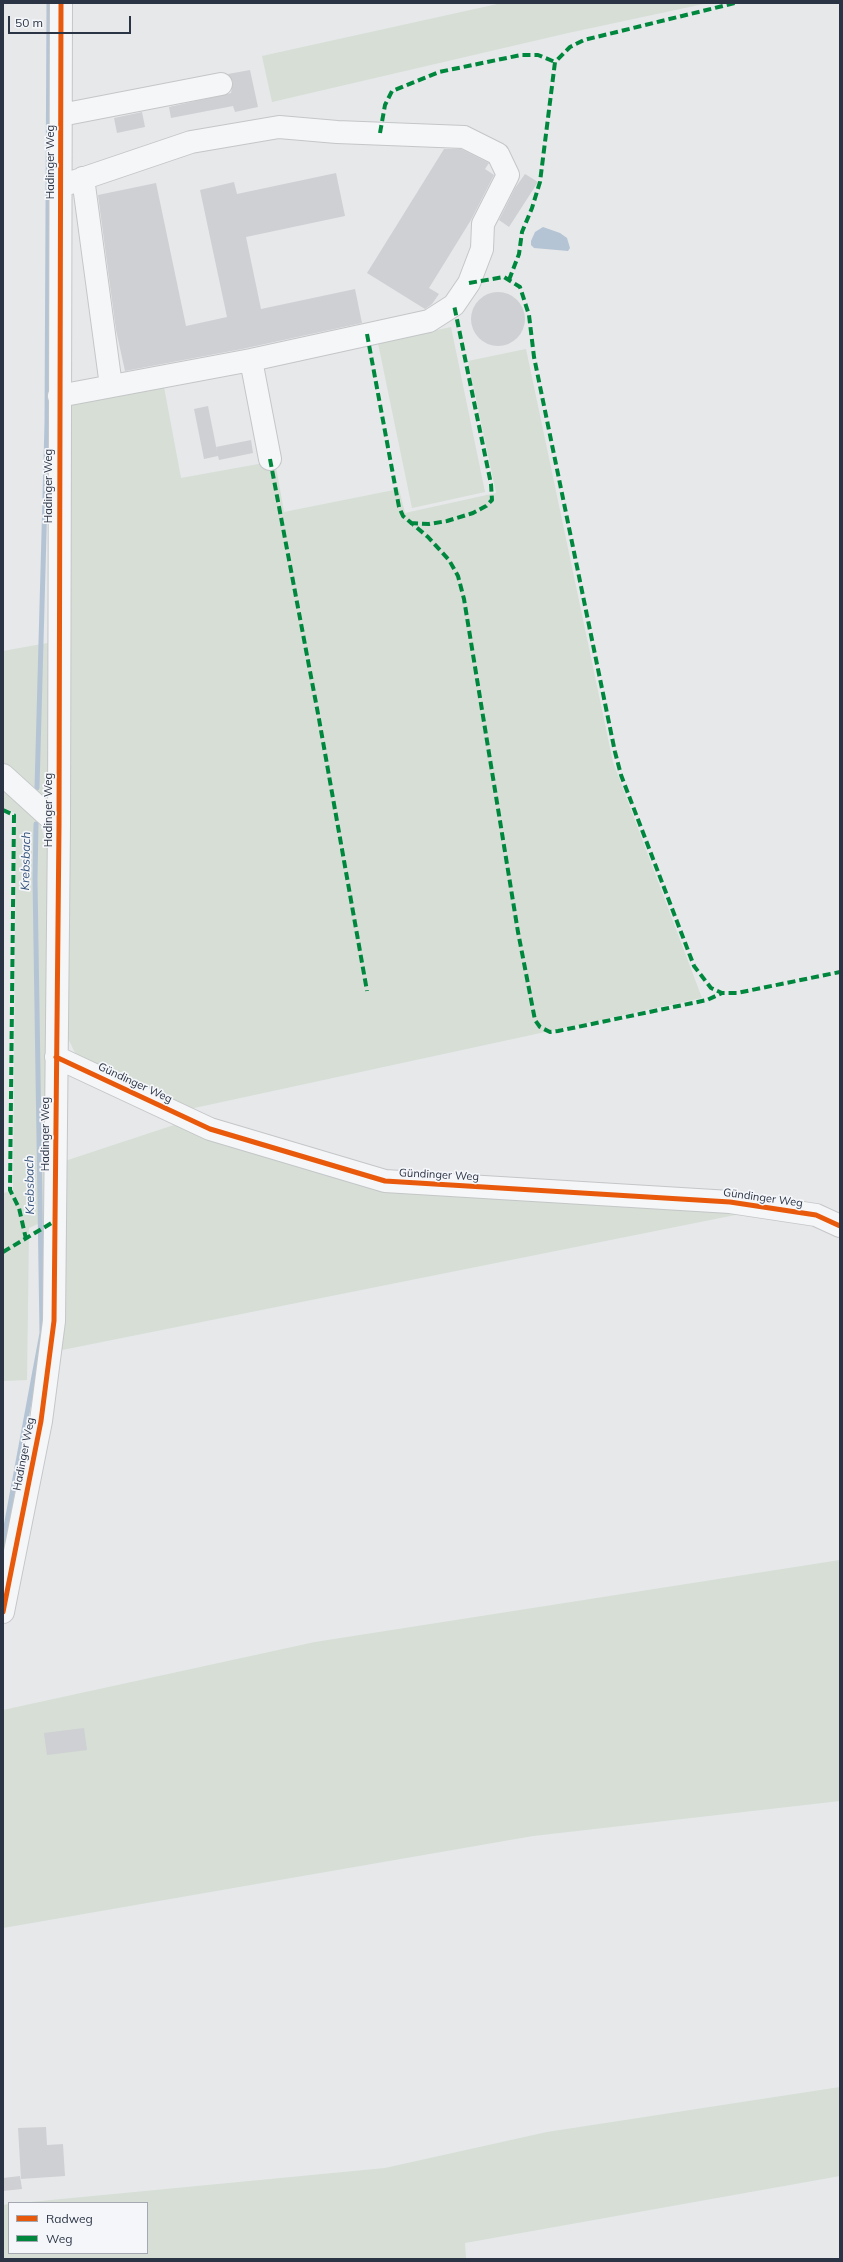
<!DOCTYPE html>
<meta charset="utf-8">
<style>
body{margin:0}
#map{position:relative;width:843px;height:2262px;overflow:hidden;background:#e6e8ea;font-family:Mulish,sans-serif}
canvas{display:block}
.frame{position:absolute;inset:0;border:4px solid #2b3445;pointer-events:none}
.legend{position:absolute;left:8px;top:2202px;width:140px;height:52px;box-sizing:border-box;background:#f4f6f9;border:1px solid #a4a8b1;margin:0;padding:5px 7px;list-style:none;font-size:12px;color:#2b3445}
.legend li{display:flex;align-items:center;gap:8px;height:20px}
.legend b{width:20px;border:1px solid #a4a8b1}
.scale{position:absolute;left:8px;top:16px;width:123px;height:18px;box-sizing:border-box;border:2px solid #2b3445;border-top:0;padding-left:5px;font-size:12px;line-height:14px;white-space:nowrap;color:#2b3445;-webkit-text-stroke:3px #f4f6f9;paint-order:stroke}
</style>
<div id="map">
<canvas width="843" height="2262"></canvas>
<div class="frame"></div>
<ul class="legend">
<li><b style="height:5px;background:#e8590c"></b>Radweg</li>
<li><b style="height:5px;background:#00873e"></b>Weg</li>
</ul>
<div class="scale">50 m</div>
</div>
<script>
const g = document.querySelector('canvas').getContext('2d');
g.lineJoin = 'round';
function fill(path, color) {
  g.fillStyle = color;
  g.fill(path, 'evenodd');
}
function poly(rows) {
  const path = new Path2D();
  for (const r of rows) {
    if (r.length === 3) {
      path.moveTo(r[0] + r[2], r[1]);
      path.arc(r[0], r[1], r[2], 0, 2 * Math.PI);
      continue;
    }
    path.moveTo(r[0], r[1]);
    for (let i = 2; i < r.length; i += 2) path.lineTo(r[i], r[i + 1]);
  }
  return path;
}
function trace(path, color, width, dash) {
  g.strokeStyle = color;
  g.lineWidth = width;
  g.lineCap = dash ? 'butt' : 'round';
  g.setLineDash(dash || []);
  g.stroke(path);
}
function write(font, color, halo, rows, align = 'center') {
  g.font = font + ' Mulish,sans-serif';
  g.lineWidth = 3.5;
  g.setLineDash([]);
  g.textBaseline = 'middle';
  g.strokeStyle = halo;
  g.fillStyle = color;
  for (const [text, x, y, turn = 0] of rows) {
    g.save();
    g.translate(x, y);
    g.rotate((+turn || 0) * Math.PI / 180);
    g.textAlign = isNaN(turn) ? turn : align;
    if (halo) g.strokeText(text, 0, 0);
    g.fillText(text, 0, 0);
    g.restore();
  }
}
fill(poly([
 [502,3,708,3,568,33,272,102,262,56],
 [451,327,485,492,412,508,378,343],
 [526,349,613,762,702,998,185,1110,79,1061,64,1030,68,401,164,387,181,478,275,461,284,512,399,489,405,513,496,493,468,361],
 [53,642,52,809,3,765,3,651],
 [3,790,18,800,41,826,47,848,49,1219,29,1228,27,1380,3,1381,3,1193,13,1191,16,813,3,808],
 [174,1125,382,1191,765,1209,62,1350,65,1161],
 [840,1560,840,1801,533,1836,3,1928,3,1710,315,1642],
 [840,2087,840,2176,465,2243,466,2259,3,2258,3,2205,9,2204,9,2253,147,2253,147,2203,20,2203,385,2168,547,2132]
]), '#d6ded6');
fill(poly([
 [543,227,560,233,567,238,570,248,568,251,534,248,531,245,531,241,535,232]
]), '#b4c4d5');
trace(poly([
 [37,788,47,424,49,3],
 [3,1543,42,1333,35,879,36,824]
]), '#b4c4d5', 5);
fill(poly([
 [250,70,258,107,235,112,233,106,171,118,169,107,231,93,233,82,228,74],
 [142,112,145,127,117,133,114,118],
 [444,149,461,149,489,163,485,169,494,175,471,220,429,288,439,294,432,304,425,309,367,273],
 [336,173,345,216,246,237,261,309,355,289,362,323,242,349,125,371,116,330,98,195,156,183,186,326,227,317,200,190,234,182,237,194],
 [525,174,538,182,509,227,499,220,515,188],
 [498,319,27],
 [208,406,218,456,204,459,194,409],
 [251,440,253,453,219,460,216,447],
 [84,1728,87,1750,47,1755,44,1733],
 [46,2127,47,2145,63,2144,65,2176,21,2179,18,2128],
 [20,2176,22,2189,3,2191,3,2178]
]), '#ced0d3');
const minor = poly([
 [61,115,221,84],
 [83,178,111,386],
 [251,360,270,459],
 [59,396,251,360,429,321,454,305,469,283,482,249,483,224,508,175,498,154,464,137,337,132,279,127,191,142,61,186],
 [3,775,59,826],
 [56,1057,210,1129,385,1181,730,1202,816,1215,840,1226],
 [3,1612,41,1421,54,1321,59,826,61,3]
]);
trace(minor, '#c4c6c8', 24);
trace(minor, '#f5f6f7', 22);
trace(poly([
 [380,133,385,105,392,91,439,72,521,55,538,55,555,62],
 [509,280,519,254,522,232,532,208,540,182,555,62,570,47,584,40,735,3],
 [469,283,504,277,520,287,529,315,534,357,615,752,621,775,694,966,711,988,722,993,737,993,840,972],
 [367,334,399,507,403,516,428,537,449,560,458,576,464,599,518,932,535,1020,540,1027,550,1032,558,1031,707,1000,722,993],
 [270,459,319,719,367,991],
 [410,523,429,524,447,521,473,513,486,506,492,500,491,484,454,305],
 [3,810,14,815,10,1190,19,1208,26,1239],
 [3,1252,55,1221]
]), '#00873e', 4, [8, 4]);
trace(poly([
 [56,1057,210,1129,385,1181,730,1202,816,1215,840,1226],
 [3,1612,41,1421,54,1321,59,826,61,3]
]), '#e8590c', 5);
write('11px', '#2b3445', '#f4f6f9', [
 ["Hadinger Weg",51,162,-90],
 ["Hadinger Weg",49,486,-90],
 ["Hadinger Weg",49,810,-90],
 ["Gündinger Weg",135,1083,25],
 ["Hadinger Weg",46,1134,-90],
 ["Gündinger Weg",439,1175,3],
 ["Gündinger Weg",763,1198,8],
 ["Hadinger Weg",24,1454,-79]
]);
write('italic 12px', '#34527a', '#f4f6f9', [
 ["Krebsbach",26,861,-89],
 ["Krebsbach",30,1185,-91]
]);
</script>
